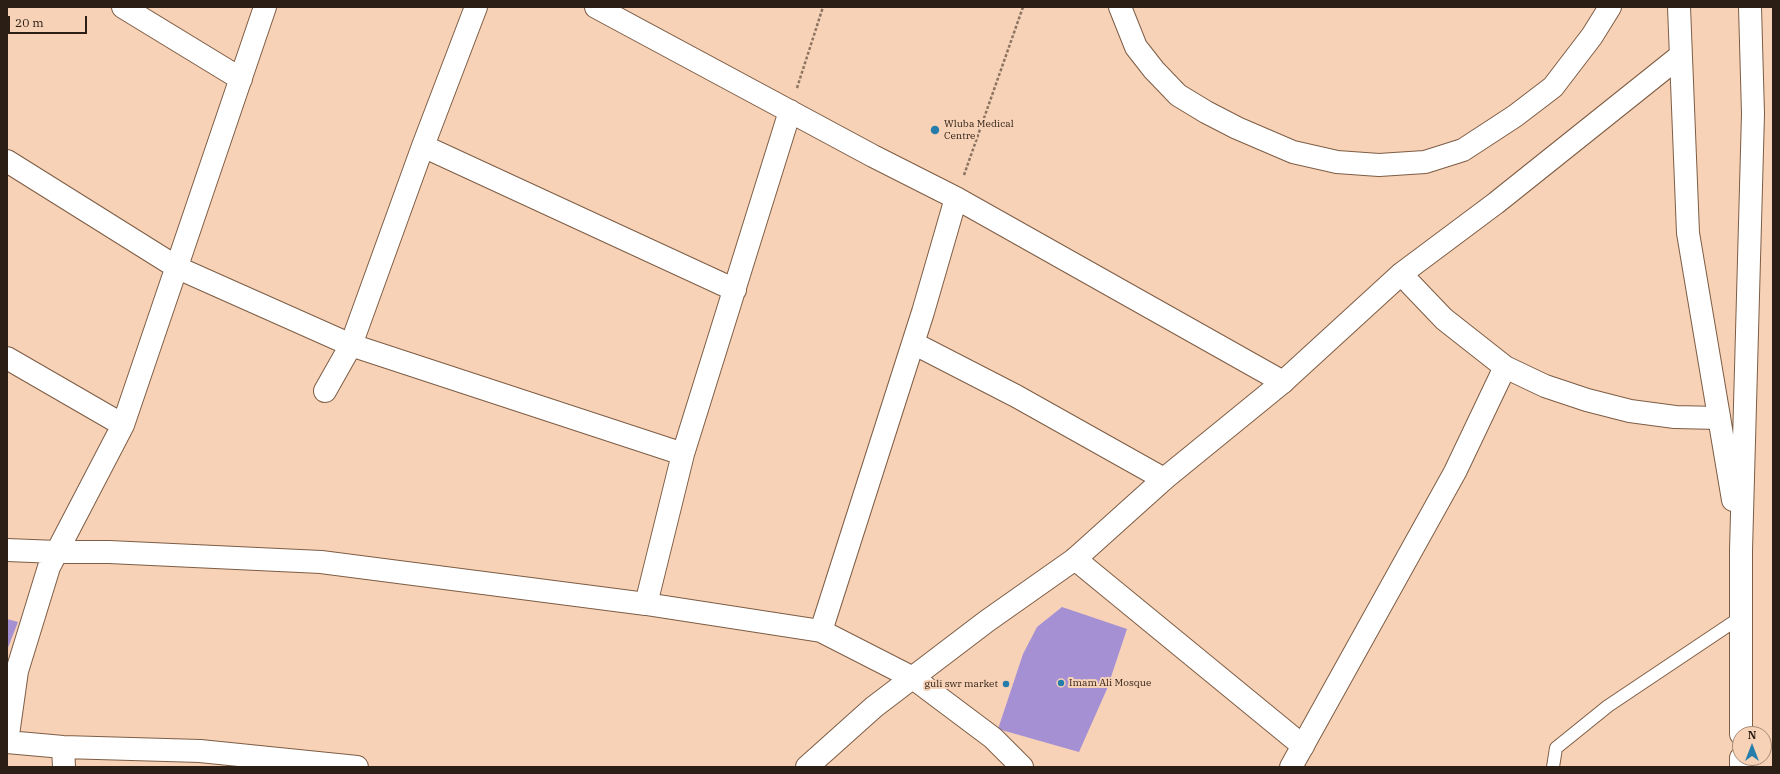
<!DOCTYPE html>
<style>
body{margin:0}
#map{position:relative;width:1780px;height:774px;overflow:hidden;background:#f7d2b7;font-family:"IBM Plex Serif",serif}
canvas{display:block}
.frame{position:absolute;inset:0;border:8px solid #2b1e14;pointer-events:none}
.north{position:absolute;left:1732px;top:726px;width:40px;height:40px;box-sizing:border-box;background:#f7d2b7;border:1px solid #a58a76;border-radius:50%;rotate:0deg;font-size:11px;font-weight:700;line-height:16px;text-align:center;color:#2b1e14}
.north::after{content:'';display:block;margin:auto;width:14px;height:18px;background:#267dac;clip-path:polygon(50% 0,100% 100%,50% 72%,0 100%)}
.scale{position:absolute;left:8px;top:16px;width:79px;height:18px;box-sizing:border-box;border:2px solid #2b1e14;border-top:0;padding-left:5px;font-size:12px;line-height:14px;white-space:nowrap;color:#2b1e14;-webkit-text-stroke:3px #f7d2b7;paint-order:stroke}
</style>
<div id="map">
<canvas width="1780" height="774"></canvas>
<div class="frame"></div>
<div class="north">N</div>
<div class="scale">20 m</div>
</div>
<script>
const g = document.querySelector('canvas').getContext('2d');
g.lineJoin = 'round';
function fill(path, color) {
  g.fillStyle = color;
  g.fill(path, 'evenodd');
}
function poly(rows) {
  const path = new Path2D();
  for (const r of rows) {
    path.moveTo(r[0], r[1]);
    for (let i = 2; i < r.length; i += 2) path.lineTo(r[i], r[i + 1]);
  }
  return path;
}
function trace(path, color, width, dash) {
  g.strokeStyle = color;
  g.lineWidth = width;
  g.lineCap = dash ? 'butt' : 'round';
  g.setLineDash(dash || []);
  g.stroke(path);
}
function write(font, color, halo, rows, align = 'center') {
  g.font = font + ' "IBM Plex Serif",serif';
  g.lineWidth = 4;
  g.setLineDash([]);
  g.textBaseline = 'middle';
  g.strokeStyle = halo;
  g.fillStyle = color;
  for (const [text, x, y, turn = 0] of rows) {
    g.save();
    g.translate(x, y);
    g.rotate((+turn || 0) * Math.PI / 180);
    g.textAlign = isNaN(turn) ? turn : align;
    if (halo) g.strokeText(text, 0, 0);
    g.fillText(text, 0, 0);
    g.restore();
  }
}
fill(poly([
 [1062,607,1127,629,1107,689,1079,752,998,729,1023,654,1037,627],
 [7,619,18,622,7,650]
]), '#a490d3');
const lane = poly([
 [1553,767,1556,748,1608,706,1741,617]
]);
const street = poly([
 [123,7,241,79],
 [596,7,873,156,956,198,1283,382],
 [423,146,735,290],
 [7,161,178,268,351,345,683,454],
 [913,343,1016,396,1164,479],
 [7,358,123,425],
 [325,391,351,345,423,146,476,7],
 [7,550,57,552,109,552,321,562,646,604,821,631,913,678,993,738,1022,767],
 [1075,559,1303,746],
 [646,604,683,454,790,111],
 [821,631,923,312,956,198],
 [7,742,17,671,49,567,123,425,265,7],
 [7,742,63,747,200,751,357,767],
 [63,747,64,767]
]);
const secondary = poly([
 [1401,274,1444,319,1505,367,1545,386,1587,400,1630,411,1675,417,1719,418],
 [807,767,874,707,987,621,1075,559,1164,479,1283,382,1401,274,1496,203,1680,56],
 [1291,767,1455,472,1505,367]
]);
const highway = poly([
 [1120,7,1136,47,1154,70,1178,95,1206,112,1237,128,1293,152,1337,162,1379,165,1425,162,1463,150,1515,116,1553,87,1592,36,1610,7],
 [1679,7,1688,233,1733,500],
 [1741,734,1741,550,1753,114,1750,7],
 [1741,758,1741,767]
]);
trace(lane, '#7d5d45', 14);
trace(street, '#7d5d45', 24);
trace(secondary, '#7d5d45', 24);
trace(highway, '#7d5d45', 24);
trace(poly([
 [797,88,823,7],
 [964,175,1023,7]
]), '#8c7462', 2.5, [3, 2]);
trace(lane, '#fff', 12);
trace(street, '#fff', 22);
trace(secondary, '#fff', 22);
trace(highway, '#fff', 22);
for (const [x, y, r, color] of [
 [935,130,5,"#267dac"],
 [1061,683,4,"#267dac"],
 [1006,684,4,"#267dac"]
]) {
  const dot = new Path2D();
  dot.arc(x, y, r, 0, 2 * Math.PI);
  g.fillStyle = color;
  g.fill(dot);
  trace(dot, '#f7d2b7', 1.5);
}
write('10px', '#2b1e14', '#f7d2b7', [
 ["Wluba Medical",944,124],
 ["Centre",944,136],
 ["Imam Ali Mosque",1069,683],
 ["guli swr market",998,684,"right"]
], 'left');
</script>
